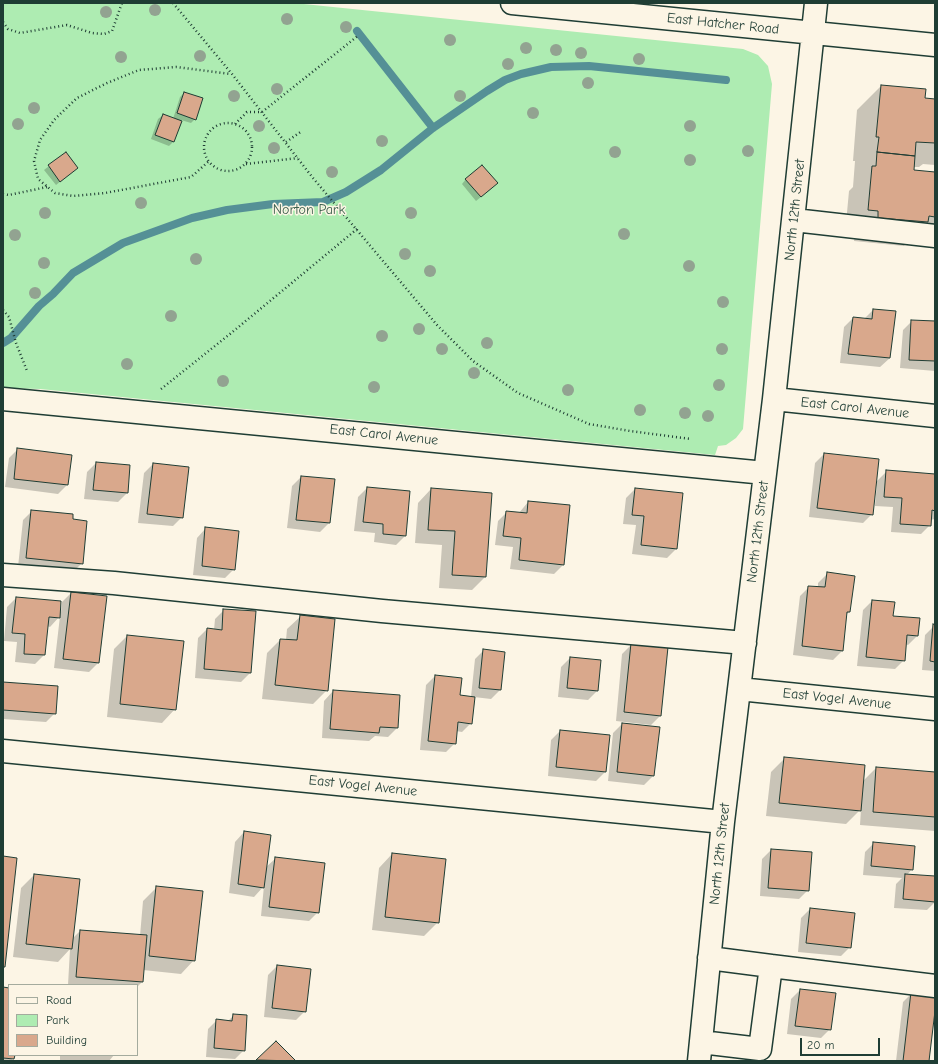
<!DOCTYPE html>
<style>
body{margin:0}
#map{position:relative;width:938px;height:1064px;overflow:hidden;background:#fcf5e5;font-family:"Comic Neue",sans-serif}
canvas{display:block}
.frame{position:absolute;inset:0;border:4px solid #1f3d34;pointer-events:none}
.legend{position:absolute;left:8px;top:984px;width:130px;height:72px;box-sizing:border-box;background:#fcf5e5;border:1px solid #a4ab9e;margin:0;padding:5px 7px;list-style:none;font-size:12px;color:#1f3d34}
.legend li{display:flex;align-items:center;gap:8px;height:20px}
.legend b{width:20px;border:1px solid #a4ab9e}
.scale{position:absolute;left:800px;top:1038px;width:80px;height:18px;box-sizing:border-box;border:2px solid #1f3d34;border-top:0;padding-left:5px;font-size:12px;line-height:14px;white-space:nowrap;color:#1f3d34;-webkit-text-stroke:3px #fcf5e5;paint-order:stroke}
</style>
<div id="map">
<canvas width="938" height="1064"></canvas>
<div class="frame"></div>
<ul class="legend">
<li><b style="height:5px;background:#fcf5e5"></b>Road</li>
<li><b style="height:11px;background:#aeecb2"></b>Park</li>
<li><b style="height:11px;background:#d9a88c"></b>Building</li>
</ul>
<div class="scale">20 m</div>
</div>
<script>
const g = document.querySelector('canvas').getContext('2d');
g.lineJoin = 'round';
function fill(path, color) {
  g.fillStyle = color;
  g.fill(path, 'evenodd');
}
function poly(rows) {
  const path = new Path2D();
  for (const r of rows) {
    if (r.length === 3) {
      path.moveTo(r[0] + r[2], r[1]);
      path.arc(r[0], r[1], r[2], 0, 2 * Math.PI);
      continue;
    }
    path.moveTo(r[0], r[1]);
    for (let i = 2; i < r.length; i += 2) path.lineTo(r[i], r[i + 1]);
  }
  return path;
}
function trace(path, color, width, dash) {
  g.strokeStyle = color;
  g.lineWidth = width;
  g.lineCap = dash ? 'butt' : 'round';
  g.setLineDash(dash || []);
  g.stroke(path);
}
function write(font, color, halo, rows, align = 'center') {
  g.font = font + ' "Comic Neue",sans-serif';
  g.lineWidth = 3;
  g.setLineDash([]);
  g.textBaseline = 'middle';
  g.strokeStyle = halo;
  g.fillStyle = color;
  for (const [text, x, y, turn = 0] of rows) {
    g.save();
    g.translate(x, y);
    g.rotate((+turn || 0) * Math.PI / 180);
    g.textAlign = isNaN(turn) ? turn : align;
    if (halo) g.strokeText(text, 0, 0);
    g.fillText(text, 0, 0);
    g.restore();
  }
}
fill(poly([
 [3,3,294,3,743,49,758,55,768,66,772,84,743,429,736,438,726,445,718,446,715,455,40,389,3,388]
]), '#aeecb2');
fill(poly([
 [881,86,924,99,935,100,935,165,923,164,919,167,913,167,913,171,935,173,935,227,909,240,904,246,854,241,855,235,845,234,849,191,853,187,855,161,853,161,857,110],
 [184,93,195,119,191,123,181,120,173,142,169,146,151,139,158,119,163,115,173,119,180,97],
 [66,153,77,168,56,185,44,170],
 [466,179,492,188,476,201,462,184],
 [873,310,895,312,890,358,880,367,840,363,844,327,853,318,864,319],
 [935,318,935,371,900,368,903,330,912,321,933,322],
 [18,449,67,485,58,494,5,487,9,458],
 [824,454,876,482,887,471,935,475,935,519,930,520,930,525,921,534,891,532,893,507,875,506,877,483,876,483,872,514,863,523,809,517,815,463],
 [96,463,127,493,118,502,84,499,87,472],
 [153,464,188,468,182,517,173,526,138,523,144,473],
 [301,477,333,480,329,523,320,532,287,528,292,486],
 [367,488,405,536,396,545,374,542,375,533,354,531,358,497],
 [431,489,485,577,472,590,439,588,442,545,415,543,418,503],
 [635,489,676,549,667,558,632,554,636,525,623,524,626,498],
 [528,502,563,565,554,574,510,569,513,547,495,545,498,521,507,512,519,513],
 [32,511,82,563,73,572,18,567,23,520],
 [206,528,234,569,225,578,193,575,197,538],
 [827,574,849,612,846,615,842,651,833,660,793,655,800,596,809,587,818,588,818,583],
 [71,593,98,663,89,672,54,668,60,616,50,627,47,626,44,655,35,664,15,662,17,642,4,641,7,607,16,598,60,602,59,611,61,612,62,602],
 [872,601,917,636,908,645,905,644,904,660,895,669,857,666,863,610],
 [224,610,250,673,241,682,195,678,198,638,207,629,214,630,215,619],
 [301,616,327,690,313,704,262,699,267,653,280,640,286,640,287,629],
 [934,626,935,626,935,671,922,670,925,635],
 [127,636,175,709,162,723,107,717,114,649],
 [631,645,660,716,651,725,616,721,622,654],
 [484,650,500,690,491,699,474,697,471,723,462,732,456,731,455,743,446,752,420,750,426,685,435,676,459,696,471,697,475,659],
 [570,658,597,691,588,700,558,697,561,667],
 [3,683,55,713,46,722,3,719],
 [333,691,397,728,388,737,375,736,369,741,322,738,324,701],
 [622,724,658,728,653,776,644,785,608,781,613,733],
 [560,731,605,772,596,781,548,776,551,740],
 [784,759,862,782,876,768,935,773,935,831,860,825,861,809,846,824,766,816,771,772],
 [244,832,265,868,276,858,318,912,309,921,261,916,264,886,254,897,229,893,235,842],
 [874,843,912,869,907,875,935,877,935,902,927,910,894,908,896,884,902,878,863,875,865,852],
 [771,850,808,890,799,899,760,896,762,859],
 [392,854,438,922,424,936,372,930,379,868],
 [34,875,72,939,80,931,140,936,143,901,157,887,194,960,181,974,143,970,142,982,137,987,137,985,68,985,70,949,58,962,13,957,21,888],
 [810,909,850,947,841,956,798,952,801,918],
 [935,962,935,979,933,979],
 [277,966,305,1011,296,1020,264,1017,268,975],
 [3,988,9,989,9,1055,14,1055,11,1061,3,1061],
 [800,990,830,1029,821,1038,787,1034,791,999],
 [912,993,935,1003,928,1061,896,1061,903,1002],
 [234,1015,244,1050,235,1059,206,1057,208,1029,217,1020,228,1021],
 [276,1042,295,1061,257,1061],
 [60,1055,114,1055,109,1061,60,1060]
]), '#0003');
trace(poly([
 [357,31,433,128],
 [3,343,11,338,39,306,53,294,73,273,123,243,192,218,227,210,273,204,323,202,346,192,381,170,433,128,487,91,505,80,521,74,551,67,589,66,726,80]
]), '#559096', 8);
const building = poly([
 [881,85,926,89,925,98,935,99,935,143,916,142,915,156,877,152,879,137,876,137,881,85],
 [184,92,203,98,196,120,177,113,184,92],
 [163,114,182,121,174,142,155,135,163,114],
 [66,152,78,168,60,182,48,165,66,152],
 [877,152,915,156,914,170,935,172,935,217,929,216,928,222,878,218,878,211,868,210,872,166,876,166,877,152],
 [482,165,498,183,481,197,465,179,482,165],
 [873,309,896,311,890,358,848,354,853,317,872,319,873,309],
 [911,320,935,321,935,361,909,360,911,320],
 [17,448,72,455,68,485,14,479,17,448],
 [824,453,879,459,873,515,817,508,824,453],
 [96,462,130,465,128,493,93,490,96,462],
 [153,463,189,467,183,518,147,514,153,463],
 [886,470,935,474,935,511,932,510,931,526,900,524,902,498,884,497,886,470],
 [301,476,335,479,330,523,296,520,301,476],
 [367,487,410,491,406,536,383,534,383,524,363,522,367,487],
 [431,488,492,493,486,577,452,575,455,531,428,530,431,488],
 [635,488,683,493,677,549,641,545,644,516,632,515,635,488],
 [528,501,570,505,564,565,519,560,521,538,503,536,506,511,527,513,528,501],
 [31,510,73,514,73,519,87,521,83,564,26,558,31,510],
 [205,527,239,531,235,570,202,566,205,527],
 [827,572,855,576,850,612,847,612,843,651,802,646,808,586,825,587,827,572],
 [71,592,107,596,99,663,63,659,71,592],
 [16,597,61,601,60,618,49,617,45,655,24,654,25,634,12,633,16,597],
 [872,600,895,602,893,616,920,618,918,636,907,635,905,661,866,657,872,600],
 [223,609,256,611,251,673,204,669,207,628,222,630,223,609],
 [300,615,335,619,328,691,275,685,280,639,297,640,300,615],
 [933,624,935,625,935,662,930,661,933,624],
 [127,635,184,641,176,710,120,704,127,635],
 [631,643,668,647,661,716,624,712,631,643],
 [483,649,505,652,501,690,479,688,483,649],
 [570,657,601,660,598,691,567,688,570,657],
 [435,675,462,678,460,695,475,697,472,724,458,722,456,744,428,741,435,675],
 [3,682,58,686,56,714,3,710,3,682],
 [333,690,400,695,398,728,380,727,379,733,330,729,333,690],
 [622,723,660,727,654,776,617,772,622,723],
 [560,730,610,735,606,772,556,767,560,730],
 [784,757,865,765,861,811,779,803,784,757],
 [876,767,935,772,935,817,873,812,876,767],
 [244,831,271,835,264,888,238,884,244,831],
 [873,842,915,846,913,870,871,866,873,842],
 [771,849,812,852,809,891,768,888,771,849],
 [392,853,446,859,439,923,385,917,392,853],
 [3,856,17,858,5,967,3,967,3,856],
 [275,857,325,863,319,913,269,907,275,857],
 [34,874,80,879,72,949,26,944,34,874],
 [905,874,935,876,935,902,903,899,905,874],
 [156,886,203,891,195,961,149,956,156,886],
 [810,908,855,913,851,948,806,943,810,908],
 [80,930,147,935,143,982,76,977,80,930],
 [277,965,311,969,306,1012,272,1008,277,965],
 [3,987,9,988,9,1055,15,1055,14,1059,3,1058,3,987],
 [800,989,836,993,831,1030,795,1026,800,989],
 [911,992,935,995,935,1011,929,1061,903,1061,911,992],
 [233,1014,247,1015,245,1051,214,1048,216,1019,232,1021,233,1014],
 [276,1041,296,1061,256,1060,276,1041]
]);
fill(building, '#d9a88c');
trace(building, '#1f3d34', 1);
const minor = poly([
 [512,3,935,45],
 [794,220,935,236],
 [3,399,765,473],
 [774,399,935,416],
 [3,575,114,583,382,611,745,643],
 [739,689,935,709],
 [3,751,723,822],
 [771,966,935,986],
 [701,1042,760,1049,771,966,709,958],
 [699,1061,723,822,774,399,816,3]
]);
trace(minor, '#1f3d34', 25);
trace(poly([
 [173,3,232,74,313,178,437,325,473,361,518,393,589,424,630,431,691,439],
 [3,22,8,29,20,33,67,25,92,33,104,34,112,31,122,3],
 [228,147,24],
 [235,124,247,112,262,112,359,35],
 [286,142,302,131],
 [208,162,191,177,105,193,73,196,55,193,38,179,34,161,40,140,54,120,77,98,107,83,139,70,176,67,231,74],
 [246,164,298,158],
 [3,194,9,195,47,187],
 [3,310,9,317,16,343,27,371],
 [161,389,230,334,357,229]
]), '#1f3d34', 2.5, [1, 3]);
trace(minor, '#fcf5e5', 22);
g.fillStyle = '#92a391';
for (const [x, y] of [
 [155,10],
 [106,12],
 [287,19],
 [346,27],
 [450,40],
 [526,48],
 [556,50],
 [581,53],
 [200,56],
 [121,57],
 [639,59],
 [508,64],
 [588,83],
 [277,89],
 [234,96],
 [460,96],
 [34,108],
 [533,113],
 [18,124],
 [259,126],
 [690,126],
 [382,141],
 [274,148],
 [748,151],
 [615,152],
 [690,160],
 [332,172],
 [141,203],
 [45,213],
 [411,213],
 [624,234],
 [15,235],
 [405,254],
 [196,259],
 [44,263],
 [689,266],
 [430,271],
 [35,293],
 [723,302],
 [171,316],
 [419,329],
 [382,336],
 [487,343],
 [442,349],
 [722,349],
 [127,364],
 [474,373],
 [223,381],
 [719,385],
 [374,387],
 [568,390],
 [640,410],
 [685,413],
 [708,416]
]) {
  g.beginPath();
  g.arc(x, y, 6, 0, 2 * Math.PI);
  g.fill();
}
write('14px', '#1f3d34', '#fcf5e5', [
 ["East Hatcher Road",723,24,6],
 ["North 12th Street",795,210,-84],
 ["East Carol Avenue",855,408,6],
 ["East Carol Avenue",384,435,6],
 ["North 12th Street",758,532,-83],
 ["East Vogel Avenue",837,699,6],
 ["East Vogel Avenue",363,786,6],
 ["North 12th Street",720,854,-84]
]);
write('14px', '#3c604d', '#fcf5e5', [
 ["Norton Park",309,210]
]);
</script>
